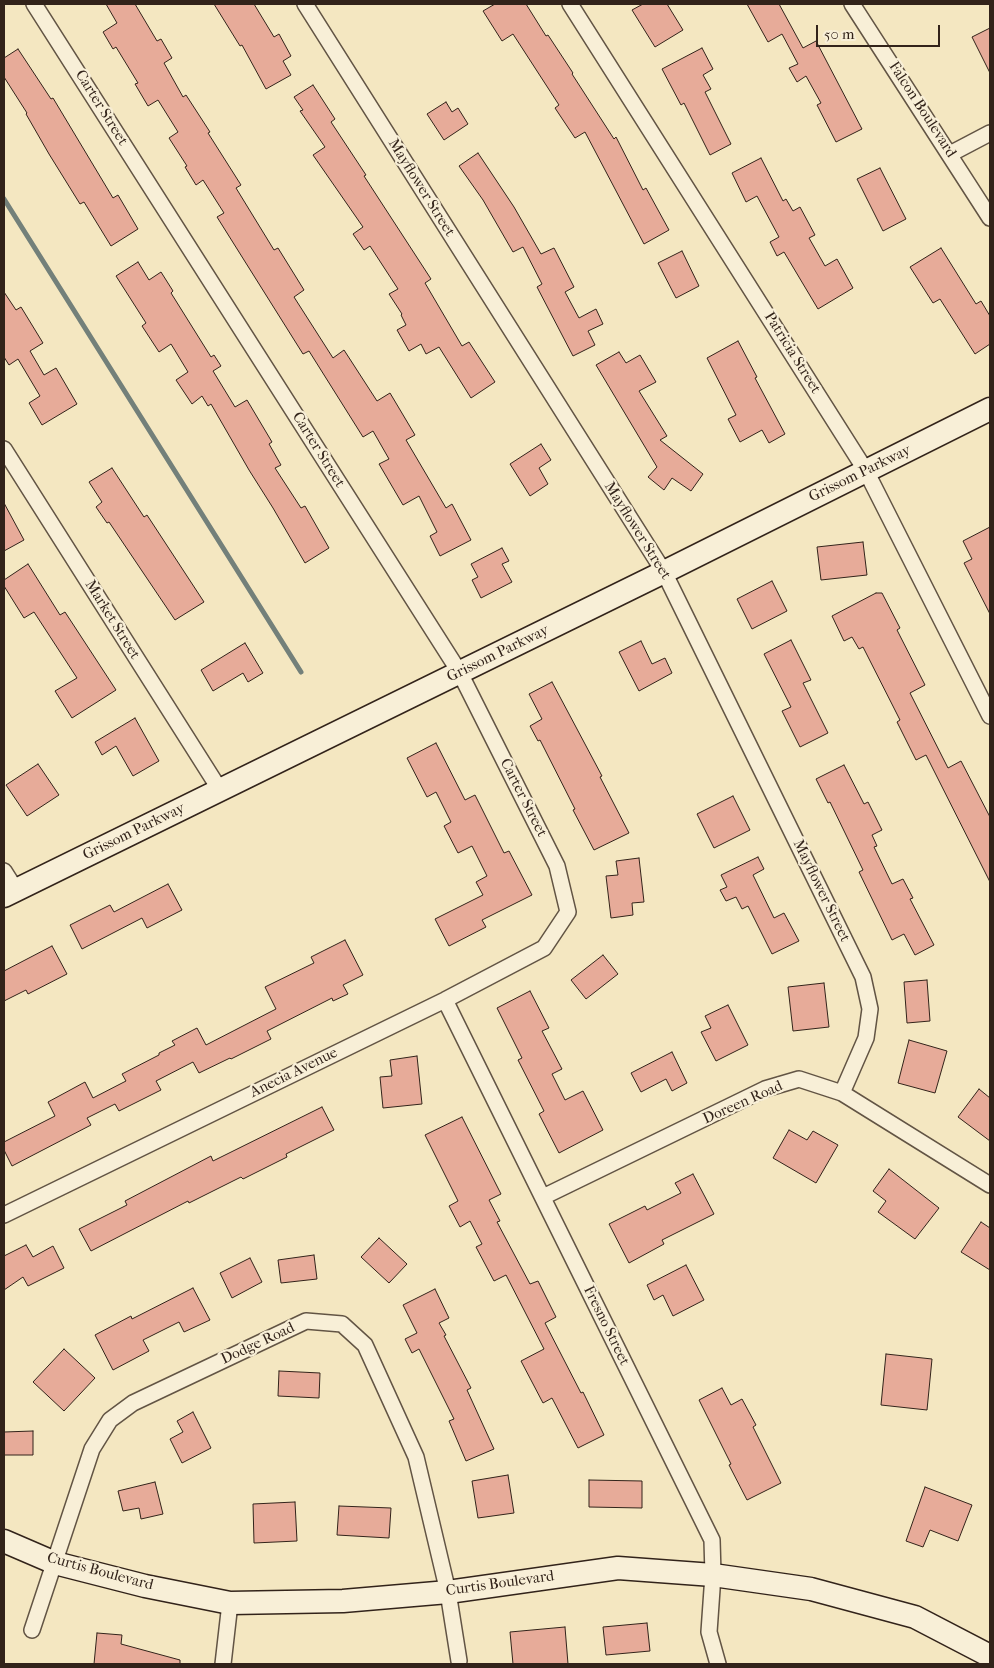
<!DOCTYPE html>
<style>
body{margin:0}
#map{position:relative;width:994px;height:1668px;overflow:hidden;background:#f4e7c1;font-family:"IM FELL French Canon",serif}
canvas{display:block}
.frame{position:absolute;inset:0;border:5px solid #32231a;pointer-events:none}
.scale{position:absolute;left:816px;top:25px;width:124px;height:22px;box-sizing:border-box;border:2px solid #32231a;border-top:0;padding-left:6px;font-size:15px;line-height:18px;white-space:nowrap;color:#32231a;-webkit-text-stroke:4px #f8efd7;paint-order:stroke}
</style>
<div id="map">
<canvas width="994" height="1668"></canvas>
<div class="frame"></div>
<div class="scale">50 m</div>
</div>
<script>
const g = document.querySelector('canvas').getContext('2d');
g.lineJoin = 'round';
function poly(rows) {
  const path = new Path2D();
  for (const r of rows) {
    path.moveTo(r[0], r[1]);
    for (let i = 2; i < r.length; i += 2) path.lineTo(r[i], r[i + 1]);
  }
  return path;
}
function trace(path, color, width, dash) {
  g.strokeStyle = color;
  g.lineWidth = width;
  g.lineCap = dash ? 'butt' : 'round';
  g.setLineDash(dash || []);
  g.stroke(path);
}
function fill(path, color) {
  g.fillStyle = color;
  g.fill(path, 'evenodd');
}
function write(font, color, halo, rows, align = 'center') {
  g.font = font + ' "IM FELL French Canon",serif';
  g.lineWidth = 4.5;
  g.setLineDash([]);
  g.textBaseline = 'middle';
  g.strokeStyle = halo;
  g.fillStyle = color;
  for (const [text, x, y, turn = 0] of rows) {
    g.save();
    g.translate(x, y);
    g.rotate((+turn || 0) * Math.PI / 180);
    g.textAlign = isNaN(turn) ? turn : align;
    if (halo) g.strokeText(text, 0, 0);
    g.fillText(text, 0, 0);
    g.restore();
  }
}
trace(poly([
 [4,199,301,672]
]), '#73807a', 5);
const building = poly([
 [106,4,135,4,157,41,161,39,172,58,164,63,183,97,186,95,210,132,208,133,241,185,236,188,274,250,278,248,304,290,294,297,333,358,344,350,377,401,390,393,415,435,406,440,446,508,452,504,471,540,440,556,430,536,437,532,419,496,403,505,379,464,389,459,373,431,363,437,309,351,303,354,217,217,224,213,203,180,196,185,185,167,187,166,169,138,178,132,158,100,148,106,135,84,138,83,116,47,113,49,103,32,117,23,106,4],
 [214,4,254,4,274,37,279,34,291,56,283,61,291,75,266,89,242,45,240,46,214,4],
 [495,4,526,4,546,36,548,35,573,73,572,74,614,139,616,137,643,190,646,188,669,230,644,244,585,132,575,138,555,108,559,105,513,34,502,41,483,11,495,4],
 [643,4,667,4,683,30,655,47,632,10,643,4],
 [747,4,779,4,803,48,816,41,862,129,836,142,817,105,821,103,806,76,797,82,789,68,798,64,782,34,768,42,747,4],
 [990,28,990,73,972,37,990,28],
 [702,48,713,69,703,75,711,89,705,92,731,144,710,155,684,103,681,105,662,69,702,48],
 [18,49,51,99,53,98,113,198,118,195,138,229,111,246,84,202,80,204,49,154,26,114,27,113,4,77,4,58,18,49],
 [313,85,335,119,331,122,366,175,364,176,431,279,425,283,462,346,469,342,495,382,471,398,439,347,426,354,421,344,409,351,397,330,406,325,401,315,402,314,389,294,398,289,370,246,364,250,353,234,363,227,313,155,325,147,300,111,303,110,294,97,313,85],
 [446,102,452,112,458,108,468,124,444,140,427,114,446,102],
 [478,153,514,207,541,254,554,248,574,287,565,292,579,318,596,309,603,324,588,331,595,345,573,356,537,287,542,284,523,247,513,252,483,200,459,166,478,153],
 [761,158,783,201,786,199,793,211,800,207,815,235,809,238,825,266,837,259,853,288,818,309,784,252,777,256,770,242,779,237,757,196,746,202,732,173,761,158],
 [880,168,906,219,883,231,857,179,880,168],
 [941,248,976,304,981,301,990,316,990,344,975,354,940,299,933,303,910,267,941,248],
 [682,251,699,286,676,298,658,263,682,251],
 [138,262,149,280,161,272,173,291,171,293,211,357,214,355,221,366,213,371,235,407,247,400,272,442,269,444,281,465,275,468,301,508,305,506,329,548,305,563,273,508,249,470,211,404,208,406,202,396,192,404,176,380,188,372,171,344,159,352,142,326,146,323,116,276,138,262],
 [4,292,16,310,21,307,43,343,30,351,44,375,56,368,77,404,42,425,29,403,40,396,18,359,9,365,4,357,4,292],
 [738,341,757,377,755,378,785,434,769,443,762,430,740,442,728,419,736,415,707,358,738,341],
 [619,352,626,363,640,355,656,382,639,391,667,436,660,440,703,474,691,491,672,478,664,490,648,477,657,467,596,365,619,352],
 [541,444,551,460,539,468,548,484,530,496,510,464,541,444],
 [112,468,144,517,147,515,204,602,175,620,109,522,107,523,96,507,102,502,89,482,112,468],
 [4,503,24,540,4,551,4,503],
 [990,527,990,614,964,563,972,559,963,541,990,527],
 [863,542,867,575,821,580,817,547,863,542],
 [502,548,509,561,502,564,512,582,481,598,472,580,478,577,471,564,502,548],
 [28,564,60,615,65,612,116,690,72,718,55,691,77,678,34,612,24,618,4,586,4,580,28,564],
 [772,581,787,611,752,629,737,599,772,581],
 [876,593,882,593,900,628,897,630,925,685,910,693,948,768,961,761,990,817,990,882,926,755,916,760,897,722,900,720,863,647,859,649,852,637,844,641,832,616,876,593],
 [791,640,811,680,803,683,828,733,800,747,782,711,791,707,764,654,791,640],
 [641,641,652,664,665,658,672,673,639,691,619,652,641,641],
 [245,643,263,673,248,682,243,673,213,691,201,670,245,643],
 [552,682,602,776,600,777,629,833,594,850,573,810,575,809,540,740,538,741,530,726,542,719,529,694,552,682],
 [135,718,159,761,133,776,116,746,102,755,95,742,135,718],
 [436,743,465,800,475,795,504,853,509,851,532,895,482,920,486,927,449,946,435,919,483,895,476,882,487,876,472,846,458,853,444,826,451,822,436,792,427,797,407,758,436,743],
 [38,764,59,795,27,816,6,785,38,764],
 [844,765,864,804,868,802,882,830,872,835,877,846,874,847,892,884,903,879,913,898,910,899,934,945,915,955,904,934,892,940,859,872,863,870,830,802,828,803,816,779,844,765],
 [733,796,750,830,714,848,697,814,733,796],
 [758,857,764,869,753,875,774,918,784,913,799,941,772,954,748,906,742,909,736,897,726,901,720,890,727,887,721,875,758,857],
 [639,858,644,902,632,903,633,915,611,918,606,876,618,875,616,861,639,858],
 [168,884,182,910,147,928,142,918,82,949,70,925,110,905,114,912,168,884],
 [345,940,363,975,343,985,348,994,333,1001,332,998,267,1031,271,1039,231,1059,230,1058,199,1073,193,1062,156,1081,161,1090,119,1111,115,1104,87,1118,91,1125,12,1166,4,1150,4,1142,55,1116,48,1102,85,1082,93,1098,126,1081,122,1074,159,1055,159,1053,175,1045,172,1041,197,1028,206,1045,276,1009,265,987,314,963,311,957,345,940],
 [52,946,67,974,28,994,26,990,4,1001,4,971,52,946],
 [603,955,618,974,586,999,571,980,603,955],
 [927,980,930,1021,907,1023,904,982,927,980],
 [824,983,829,1027,793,1031,788,987,824,983],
 [530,991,549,1028,542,1031,562,1069,552,1074,565,1100,583,1091,603,1130,559,1153,539,1114,544,1111,518,1060,522,1058,497,1008,530,991],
 [728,1005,748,1045,716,1061,701,1032,711,1028,705,1016,728,1005],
 [909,1040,947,1051,935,1093,898,1083,909,1040],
 [672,1052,687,1083,672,1091,666,1079,641,1092,631,1073,672,1052],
 [417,1056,422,1104,383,1108,380,1077,392,1076,390,1060,417,1056],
 [979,1089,990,1098,990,1141,958,1117,979,1089],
 [322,1107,334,1130,286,1154,287,1157,243,1179,241,1177,189,1203,188,1201,91,1251,79,1229,127,1205,125,1201,211,1156,213,1161,322,1107],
 [462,1117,501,1194,489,1200,500,1221,497,1222,530,1284,538,1281,556,1317,545,1323,581,1393,583,1392,604,1435,578,1448,552,1398,543,1403,521,1361,544,1349,506,1275,494,1281,476,1247,482,1244,470,1221,460,1227,449,1206,458,1201,425,1135,462,1117],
 [789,1130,807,1140,813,1131,838,1145,816,1183,773,1158,789,1130],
 [889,1169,939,1208,915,1239,878,1212,886,1201,873,1191,889,1169],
 [693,1174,714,1214,662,1240,664,1244,629,1263,609,1224,645,1206,647,1210,681,1193,675,1183,693,1174],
 [981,1222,990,1228,990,1270,961,1252,981,1222],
 [379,1238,407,1264,389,1283,361,1257,379,1238],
 [26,1245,33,1257,53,1246,64,1268,28,1286,23,1277,4,1290,4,1256,26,1245],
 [314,1255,317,1279,281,1283,278,1260,314,1255],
 [250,1258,262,1282,232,1298,220,1273,250,1258],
 [686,1265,704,1300,673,1316,663,1295,654,1300,647,1285,686,1265],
 [193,1288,210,1320,184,1332,179,1322,143,1340,149,1351,113,1370,95,1335,131,1316,132,1319,193,1288],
 [435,1289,449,1318,439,1323,446,1335,444,1336,471,1388,467,1390,494,1449,466,1461,449,1421,454,1419,419,1349,412,1353,405,1339,417,1333,403,1305,435,1289],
 [64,1349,95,1378,64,1411,33,1382,64,1349],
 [886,1354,932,1359,927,1410,881,1405,886,1354],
 [279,1371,320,1373,319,1398,278,1396,279,1371],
 [722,1388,731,1405,742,1399,756,1425,753,1427,781,1483,747,1500,729,1465,731,1464,699,1400,722,1388],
 [193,1412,211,1448,182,1463,170,1439,183,1432,177,1421,193,1412],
 [33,1431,33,1455,4,1455,4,1432,33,1431],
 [508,1475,514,1513,478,1518,472,1481,508,1475],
 [589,1480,642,1481,642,1508,589,1507,589,1480],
 [155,1482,163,1514,141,1519,139,1508,123,1511,118,1491,155,1482],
 [925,1487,972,1505,958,1541,930,1530,923,1547,906,1541,925,1487],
 [295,1502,297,1541,254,1543,253,1504,295,1502],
 [339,1506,391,1508,389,1538,337,1535,339,1506],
 [647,1623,650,1651,606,1655,603,1627,647,1623],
 [565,1627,568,1664,513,1664,510,1632,565,1627],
 [97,1633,122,1635,121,1644,180,1660,180,1664,94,1664,97,1633]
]);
fill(building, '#e7ab99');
trace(building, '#32231a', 1);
const street = poly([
 [305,4,664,572,863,977,870,1009,866,1038,842,1093],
 [570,4,866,471,990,716],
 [852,4,990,218],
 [950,154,990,133],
 [4,449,220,790],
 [4,871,16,890],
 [445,1000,712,1540,713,1575,709,1632,718,1664],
 [543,1197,765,1089,799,1079,842,1093,990,1185],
 [4,1215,445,1000,544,948,568,912,557,866,460,673,34,4],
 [32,1630,92,1449,110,1420,133,1403,306,1321,342,1324,365,1345,416,1457,448,1592,459,1661],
 [223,1664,230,1603]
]);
const secondary = poly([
 [4,896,664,572,990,409],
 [4,1541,55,1563,145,1586,230,1603,343,1601,448,1592,618,1568,713,1575,811,1589,915,1617,990,1656]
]);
trace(street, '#625444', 18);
trace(secondary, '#32231a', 25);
trace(street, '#f8efd7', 15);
trace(secondary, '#f8efd7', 22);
write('15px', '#32231a', '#f8efd7', [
 ["Carter Street",101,108,58],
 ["Falcon Boulevard",922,110,57],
 ["Mayflower Street",421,188,58],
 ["Patricia Street",792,353,58],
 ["Carter Street",318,450,58],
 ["Grissom Parkway",860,474,-26],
 ["Mayflower Street",637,531,58],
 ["Market Street",112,620,58],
 ["Grissom Parkway",498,654,-26],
 ["Carter Street",523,798,63],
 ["Grissom Parkway",134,832,-26],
 ["Mayflower Street",821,891,64],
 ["Anecia Avenue",294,1073,-26],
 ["Doreen Road",743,1103,-24],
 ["Fresno Street",606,1326,64],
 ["Dodge Road",258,1344,-25],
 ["Curtis Boulevard",100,1572,15],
 ["Curtis Boulevard",500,1584,-8]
]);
</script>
